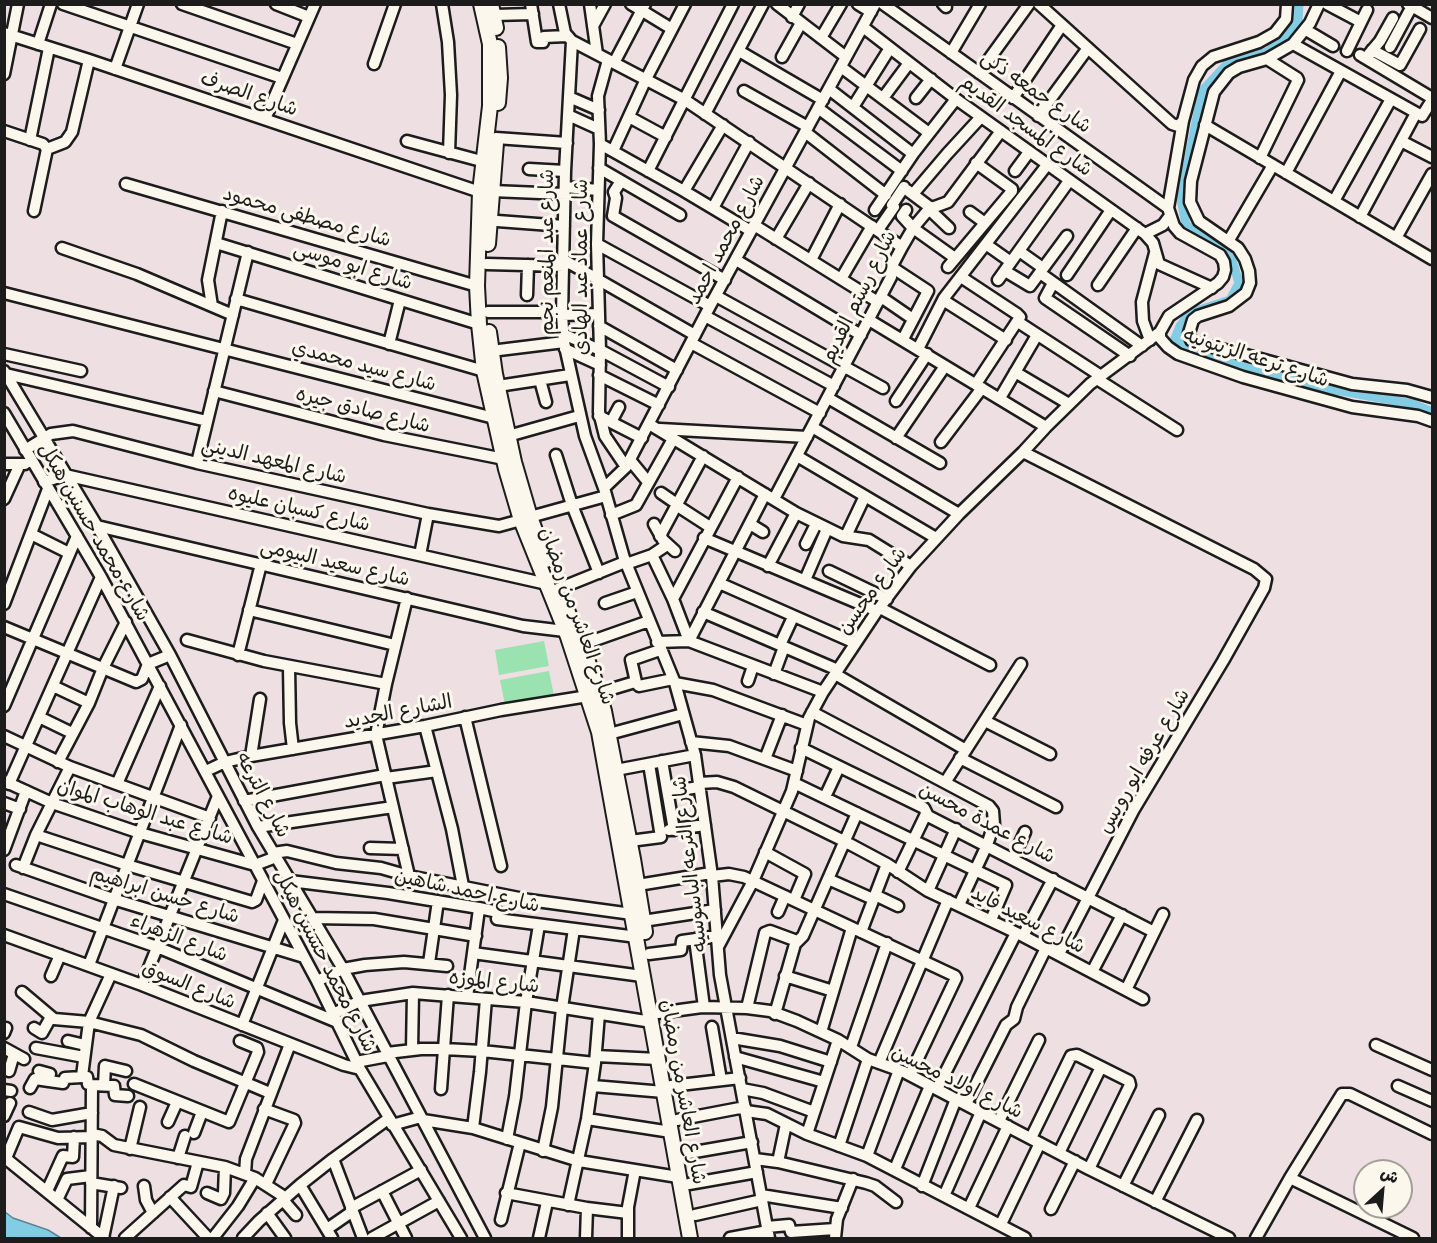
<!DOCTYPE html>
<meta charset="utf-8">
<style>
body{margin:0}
#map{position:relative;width:1437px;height:1243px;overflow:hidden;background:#eedfe3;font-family:Delius,"Playpen Sans Arabic",sans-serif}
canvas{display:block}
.frame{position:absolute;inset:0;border:6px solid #1c1c1c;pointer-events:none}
.north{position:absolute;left:1353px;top:1159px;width:60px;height:60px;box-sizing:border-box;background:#fbf7ec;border:2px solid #a29f99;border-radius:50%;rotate:26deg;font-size:16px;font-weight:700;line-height:24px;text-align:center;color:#1c1c1c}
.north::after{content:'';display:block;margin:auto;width:21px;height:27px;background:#1c1c1c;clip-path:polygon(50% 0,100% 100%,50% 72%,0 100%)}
</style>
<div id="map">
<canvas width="1437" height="1243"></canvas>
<div class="frame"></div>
<div class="north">ش</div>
</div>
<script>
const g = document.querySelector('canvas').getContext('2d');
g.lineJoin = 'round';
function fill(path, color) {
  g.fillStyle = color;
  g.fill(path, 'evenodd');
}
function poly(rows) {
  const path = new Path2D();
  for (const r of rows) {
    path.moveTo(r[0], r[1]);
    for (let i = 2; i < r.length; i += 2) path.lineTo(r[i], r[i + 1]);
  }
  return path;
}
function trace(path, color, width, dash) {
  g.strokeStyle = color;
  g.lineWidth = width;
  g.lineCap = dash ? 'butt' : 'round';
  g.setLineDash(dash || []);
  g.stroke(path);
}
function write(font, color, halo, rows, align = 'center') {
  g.font = font + ' Delius,"Playpen Sans Arabic",sans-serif';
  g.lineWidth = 6;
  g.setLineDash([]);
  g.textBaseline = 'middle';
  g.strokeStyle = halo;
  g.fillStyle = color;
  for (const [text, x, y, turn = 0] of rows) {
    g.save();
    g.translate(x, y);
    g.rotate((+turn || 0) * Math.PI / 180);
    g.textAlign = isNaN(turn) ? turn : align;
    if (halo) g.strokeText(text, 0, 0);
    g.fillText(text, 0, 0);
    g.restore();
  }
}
fill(poly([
 [544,641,549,666,499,675,495,650],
 [549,671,554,696,505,705,500,680]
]), '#9ae2b0');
const water = poly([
 [5,1212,13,1218,48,1230,61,1238,5,1238,5,1212]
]);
fill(water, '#83cde4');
trace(water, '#5a8694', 1.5);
trace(poly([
 [1299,4,1298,22,1269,51,1227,64,1202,91,1181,199,1186,225,1214,242,1232,260,1239,283,1230,300,1190,313,1180,326,1174,341,1212,357,1325,388,1413,404,1432,412]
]), '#83cde4', 9);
const minor = poly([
 [63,4,282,78],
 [182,4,297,44],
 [276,4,309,17],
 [442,4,448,42,451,95,449,153],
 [531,4,537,42,543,42,544,37,567,36],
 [559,4,565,33,572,41,685,100,902,247],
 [590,4,597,54],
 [631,4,672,29],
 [777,4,846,57],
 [858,4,871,12],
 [883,4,1168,208],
 [943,4,946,7],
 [1039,4,1172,124,1178,126,1183,121],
 [1287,4,1286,19,1275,33,1259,42,1213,57,1202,66,1194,80,1183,121,1168,208,1174,226,1180,233,1220,255,1224,262,1225,270,1223,277,1218,283,1169,316,1160,332,1160,338,1168,347,1178,354,1243,377,1352,407,1418,416,1432,421],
 [1319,4,1310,23,1293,44,1267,59,1239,67,1229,73,1214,92,1191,181,1190,202,1199,221,1238,248,1245,259,1249,271,1250,283,1246,293,1229,306,1198,316,1193,320,1189,333,1191,340,1196,343,1246,355,1352,384,1407,390,1432,397],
 [1327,4,1361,22],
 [1408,4,1432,18],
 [494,15,533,14],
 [792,17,799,4],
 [593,26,605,4],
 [863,27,956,99,1145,234,1163,225,1169,217],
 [1306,30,1333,46],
 [4,33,89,60,480,192],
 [821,38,841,4],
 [572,41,565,171,562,315,564,342,585,436,604,488,624,558,675,683,695,755,712,876,720,975,769,1238],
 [38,44,51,4],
 [1293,44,1422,116,1432,100],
 [1390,47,1412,6],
 [1372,50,1400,65,1420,29],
 [739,51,823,100],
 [1347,51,1367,10],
 [951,53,980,4],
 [1369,54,1380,41,1393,18],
 [1360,55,1432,98],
 [782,57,801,23],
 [608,60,598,96,600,144,597,244,600,350,599,412,605,436,626,467],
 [614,63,645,4],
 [374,64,395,4],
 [841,67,929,133],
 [115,69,138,4],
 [979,73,1029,4],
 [4,74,18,4],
 [829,89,913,154],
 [744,91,808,127],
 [569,97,599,110],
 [883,98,909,63],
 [916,98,931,79],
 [1013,98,1062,25],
 [853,107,890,48],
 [818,108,902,171],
 [705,114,763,4],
 [568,115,599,129],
 [1038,116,1088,48],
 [629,117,666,137],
 [265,119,315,4],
 [1205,125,1432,259],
 [4,131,43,144,47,149,34,211],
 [805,132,886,195],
 [496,138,567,143],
 [30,140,49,48],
 [407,141,485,162],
 [1401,141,1432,157],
 [600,144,684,191,751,231],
 [47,149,65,142,72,132,89,60],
 [613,151,646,79,685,4],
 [1260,158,1298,80,1297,78,1267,59],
 [599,168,680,215],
 [529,169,565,171],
 [648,171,733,4],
 [1015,171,1029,152],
 [1286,173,1341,71],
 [621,181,614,192,616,198,613,216,725,280],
 [126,184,477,286],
 [565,187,598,190],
 [907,190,931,208],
 [492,191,564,194],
 [684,191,723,125],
 [913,194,947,154,981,117],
 [1334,201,1391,99],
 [713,208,749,142],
 [929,209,949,228],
 [875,210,913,154,956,99],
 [906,210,902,216,913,228,955,258],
 [970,212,985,223],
 [1360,217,1416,113],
 [484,220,564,226],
 [754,225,878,302],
 [878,230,894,207,892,205,904,187],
 [1145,234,1153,243,1159,264,1212,288],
 [1396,238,1432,174],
 [776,239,809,183],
 [1229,240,1273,165],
 [216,243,479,324],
 [597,244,710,306],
 [987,245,1011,262],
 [62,248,137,274,233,315],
 [1019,251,1043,268],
 [564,260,695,335],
 [736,260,861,335],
 [811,260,840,204],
 [487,264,564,266],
 [948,267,1012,191,1012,189,976,163],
 [893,268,928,291,903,339],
 [1005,271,1030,286,1067,236],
 [1040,273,1142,346],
 [1067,275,1111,210],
 [961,277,1017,314,1020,317,976,384],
 [841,279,872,226],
 [998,280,1069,181],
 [1053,283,1045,298,1130,356],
 [1098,285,1137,228],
 [4,293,494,418],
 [527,295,528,265],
 [716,296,883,388],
 [881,297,913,319],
 [236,299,484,371],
 [943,300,1006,340],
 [212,306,208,280,222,211],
 [488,312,562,312],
 [562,315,599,314],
 [705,316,834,386],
 [869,320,1046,427],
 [1018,322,1101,376],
 [599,326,677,370],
 [563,334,600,350,669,387],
 [1150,340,1143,321,1142,302,1155,253],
 [691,343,820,413],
 [389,344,400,300],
 [565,349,600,365],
 [918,349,944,298,1047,165],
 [491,351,564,342],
 [4,354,81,371],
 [4,371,97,526,170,655,258,827,343,969,485,1238],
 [1015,372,1069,404],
 [6,374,207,421],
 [599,375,659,405],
 [1097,379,1177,430],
 [540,380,546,402],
 [498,386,570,375],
 [214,391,384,435,504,459],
 [828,398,940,463],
 [1000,398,1037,335],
 [896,401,927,354],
 [4,413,101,577,317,981,360,1069,461,1238],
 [599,416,642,438],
 [611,422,619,407],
 [649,424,796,513,843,536,869,540,911,566],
 [812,427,959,514],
 [660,429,807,437],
 [508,436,579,416],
 [896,438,945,366],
 [941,442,982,388],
 [25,450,51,434,73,431,197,463,428,514,499,526,521,520],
 [1023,452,1254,569,1266,579,1264,588,1223,661,1133,811,1059,954],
 [556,455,572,505,599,573],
 [797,456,936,538],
 [630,460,648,482],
 [197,463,248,252],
 [4,464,25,464],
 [44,482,65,475,547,584],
 [604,488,626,467,710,306,875,4],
 [661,493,677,504],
 [4,499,20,464],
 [774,499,891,277,893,264,902,247,913,228,929,209,948,202,1001,131],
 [676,505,710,527],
 [611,515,636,505,673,439],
 [530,517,606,496],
 [654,524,663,540,675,551],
 [750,524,763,532],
 [97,526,523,626,565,631],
 [31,534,69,553],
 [660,536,703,456],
 [846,536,865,496],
 [704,538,877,611],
 [806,544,816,524],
 [420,555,428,514],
 [652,555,673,599,689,641,765,494],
 [626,564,652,555,667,545],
 [768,566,796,513],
 [829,571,887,599],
 [805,580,827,529],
 [719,583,855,643],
 [558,589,625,562],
 [407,598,386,684,376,735,409,876],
 [673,599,738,477],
 [605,603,637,592],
 [4,604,48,489],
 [880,608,990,665],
 [249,610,395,645],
 [703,612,838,670],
 [4,627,136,682,142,679,148,664,170,655],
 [187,640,264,661,386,684],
 [657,642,689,641,823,692],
 [581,645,649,621],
 [780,645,793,617],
 [238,655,261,564],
 [289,667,290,723,293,749],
 [774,674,784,647],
 [835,674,966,750],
 [748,681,753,666],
 [636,682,631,660,660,650],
 [675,683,713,690,807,725],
 [53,686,89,703],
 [4,706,77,536],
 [812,712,989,806,993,811,994,824,987,845,959,905],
 [39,717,72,733],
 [465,717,501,866],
 [985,721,1050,754],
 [425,726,452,829,463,886],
 [609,734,683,714],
 [4,736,70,767,210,818],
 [691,742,729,746,797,771],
 [801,748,924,808,928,816,1154,932],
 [251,756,260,699],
 [960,758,1056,807],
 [765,759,782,715],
 [662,761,674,830],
 [58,762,89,703,103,668,126,622],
 [616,770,695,755],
 [206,771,225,762,251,756,425,726,501,710,588,696,635,682,639,686,673,679],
 [386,778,437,771],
 [4,781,52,803,140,833,255,865,276,857],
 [946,781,1021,664],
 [699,783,717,782,734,787,844,841,887,864,928,891,1023,936,1143,999],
 [794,783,1006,885,991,920],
 [9,784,101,577],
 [117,784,160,686],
 [668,792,699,787],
 [825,797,839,767],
 [244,801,385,775],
 [4,803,20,809],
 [258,827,393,807],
 [669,830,705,825],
 [36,835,127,865,252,902,256,900,263,881],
 [630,841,661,837,649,764],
 [370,848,403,849],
 [4,850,26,791],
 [765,852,805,874,794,900],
 [273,853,287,851,336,863,381,868,409,876,529,900,632,914],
 [1013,858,1025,832],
 [16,865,113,899,304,957],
 [23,868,36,835,70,767],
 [898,872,926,814],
 [712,876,729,874,744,877,955,976,956,978,910,1075],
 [828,879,873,899],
 [290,881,388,893,479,908,498,912,497,919,637,937],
 [638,885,711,873],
 [928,891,956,829],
 [4,894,157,947,337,1022],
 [875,895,898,906],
 [778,912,785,896],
 [312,918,374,919,476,936],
 [643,921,715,910],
 [861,932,887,864],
 [4,935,142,985,344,1065,360,1069],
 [1023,936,1053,879],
 [695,939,704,1007],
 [719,945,753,881,792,791,809,718,823,692,877,611,911,566,959,514,1023,452,1046,427,1090,384,1160,332],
 [473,953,642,976],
 [649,954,681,950,682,941,718,936],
 [429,963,438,901],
 [89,965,181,725],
 [1092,972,1122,915],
 [51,976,60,955],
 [785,976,833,991],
 [317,981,343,969,365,965,404,962,447,966],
 [142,985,218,796],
 [1126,990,1163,914],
 [22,992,54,1019,89,1022,141,1035,194,1061,270,1093],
 [467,997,479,909],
 [747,1008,765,933,770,931,797,941],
 [658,1013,702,1007,747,1008,770,1011,797,1021,838,1040,868,1059,904,1072,1089,1169,1229,1238],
 [333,1014,360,1001,413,993,526,1002,652,1022],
 [775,1014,795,944,803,936,857,813],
 [242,1025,284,920],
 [712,1027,721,1080],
 [34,1028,42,1033,51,1017],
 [821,1032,852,928],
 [4,1033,6,1028],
 [732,1038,780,1046,831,1062],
 [68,1041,85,1045],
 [1376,1045,1432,1070],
 [851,1047,887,943],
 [4,1048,24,1059],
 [36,1048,84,1057],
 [412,1050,413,993],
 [387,1053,421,1049,444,1049,482,1051,595,1063],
 [596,1056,658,1059],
 [735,1057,824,1082],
 [356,1062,388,1056],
 [879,1063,948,900],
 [9,1071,14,1054],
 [39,1071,50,1074,48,1081],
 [134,1084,229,1122,258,1052,257,1048,240,1041],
 [92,1085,114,1086,115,1095,128,1096],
 [104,1085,105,1066,126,1071],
 [593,1086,664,1092],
 [671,1086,740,1078],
 [1398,1086,1432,1101],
 [30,1088,35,1079,63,1083,65,1078,82,1077],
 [441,1089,448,995],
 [742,1089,763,1093,814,1112],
 [937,1089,1016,933],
 [4,1090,11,1091],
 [966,1104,1006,1025,1014,1019,1017,1007,1046,948],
 [264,1109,294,1120,295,1123,266,1184],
 [746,1111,767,1114,807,1134,867,1156,1025,1238],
 [29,1112,52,1120,92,1113],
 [4,1116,10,1103],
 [587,1119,671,1132],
 [423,1120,473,1128,579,1161,678,1177],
 [677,1120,745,1107],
 [999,1121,1039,1040],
 [168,1122,177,1102],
 [392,1125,421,1117],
 [473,1128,480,1072,486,999],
 [194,1133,202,1112],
 [92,1134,102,1136,114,1145,225,1167,255,1178,286,1198],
 [807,1134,838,1040],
 [1031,1138,1071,1056,1077,1055,1129,1081,1130,1085,1089,1169],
 [507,1139,515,1097,526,1002,539,925],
 [839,1146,868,1059],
 [130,1149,140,1107],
 [543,1151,552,1107,562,1008,574,929],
 [1059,1153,1101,1067],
 [683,1154,752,1142],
 [867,1156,899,1070],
 [4,1157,104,1238],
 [6,1158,19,1127,58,1138,92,1137],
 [178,1158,185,1136],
 [333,1159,363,1238],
 [755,1159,778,1162,866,1183,875,1186,896,1202],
 [778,1162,786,1124],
 [895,1169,930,1086],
 [245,1174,246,1159,290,1044],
 [1290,1178,1413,1238],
 [91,1183,121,1188],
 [689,1184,757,1172],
 [300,1185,332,1238],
 [144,1186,146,1200,153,1213],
 [922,1186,956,1099],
 [1123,1186,1159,1115],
 [47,1191,62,1158,63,1156,73,1157,74,1137],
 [382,1191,406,1238],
 [207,1193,221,1199,224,1193,225,1167],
 [506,1193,587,1208,628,1213],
 [761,1195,842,1208],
 [944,1196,981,1112],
 [170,1197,208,1238],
 [57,1200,67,1179,91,1176],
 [283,1200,296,1215],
 [1155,1202,1197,1120],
 [568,1205,587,1119,595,1063,599,1014],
 [351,1208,421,1170],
 [969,1208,1008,1126],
 [1051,1209,1075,1161],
 [267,1213,285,1238],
 [695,1215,762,1200],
 [501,1220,520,1143],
 [1001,1224,1040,1143],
 [767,1227,789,1225,791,1232,835,1229],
 [91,1228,92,1085,88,1084,87,1077,82,1076,89,1022,111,974],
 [327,1229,353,1211],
 [103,1238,114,1186],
 [125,1238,184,1185,191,1187,198,1162],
 [213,1238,238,1206,255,1178],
 [243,1238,259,1221,300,1185,333,1159,388,1119],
 [372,1238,439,1201],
 [539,1238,547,1202],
 [586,1238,587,1208],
 [628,1238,628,1207,635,1170],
 [730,1238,768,1231],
 [835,1238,837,1219,853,1179],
 [1256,1238,1290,1178,1342,1094,1350,1094,1432,1134]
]);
const major = poly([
 [481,4,490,44,490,106,480,192,477,286,479,324,484,371,506,469,521,520,568,637,599,732,690,1238],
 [491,4,496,28],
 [498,47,500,78,498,103],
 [488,244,496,143],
 [489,332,495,374,514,462,530,517,546,560],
 [565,605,592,672,604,711,633,859,645,932]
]);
trace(minor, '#1c1c1c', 15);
trace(major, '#1c1c1c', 18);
trace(minor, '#fbf7ec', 10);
trace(major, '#fbf7ec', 14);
write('20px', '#1c1c1c', '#fbf7ec', [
 ["شارع جمعه ذكى",1036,92,35],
 ["شارع الصرف",249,94,19],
 ["شارع المسجد القديم",1026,126,36],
 ["شارع مصطفى محمود",307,217,16],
 ["شارع محمد احمد",726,240,-62],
 ["شارع عبد المنعم نجم",547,252,-90],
 ["شارع ابو موسى",353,266,17],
 ["شارع عماد عبد الهادى",581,267,-90],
 ["شارع رستم القديم",859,297,-64],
 ["شارع ترعه الزيتونيه",1256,358,18],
 ["شارع سيد محمدي",364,366,15],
 ["شارع صادق جيره",363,410,14],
 ["شارع المعهد الديني",274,461,13],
 ["شارع كسبان عليوه",299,509,13],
 ["شارع محمد حسنين هيكل",94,532,60],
 ["شارع سعيد البيومى",335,563,13],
 ["شارع محسن",872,591,-54],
 ["شارع العاشر من رمضان",577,616,70],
 ["الشارع الجديد",398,712,-11],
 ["شارع عرفه ابو رويس",1144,761,-60],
 ["شارع الترعه",263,795,62],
 ["شارع عبد الوهاب الموان",145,812,17],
 ["شارع عمدة محسن",987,823,28],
 ["شارع الترعه الباسوسيه",690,864,-97],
 ["شارع احمد شاهين",467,891,12],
 ["شارع حسن ابراهيم",165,895,17],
 ["شارع سعيد فايد",1028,920,27],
 ["شارع الزهراء",179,938,21],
 ["شارع محمد حسنين هيكل",325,961,63],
 ["شارع الموزه",494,982,6],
 ["شارع السوق",189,985,22],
 ["شارع اولاد محسن",957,1082,26],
 ["شارع العاشر من رمضان",683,1092,80]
]);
</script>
